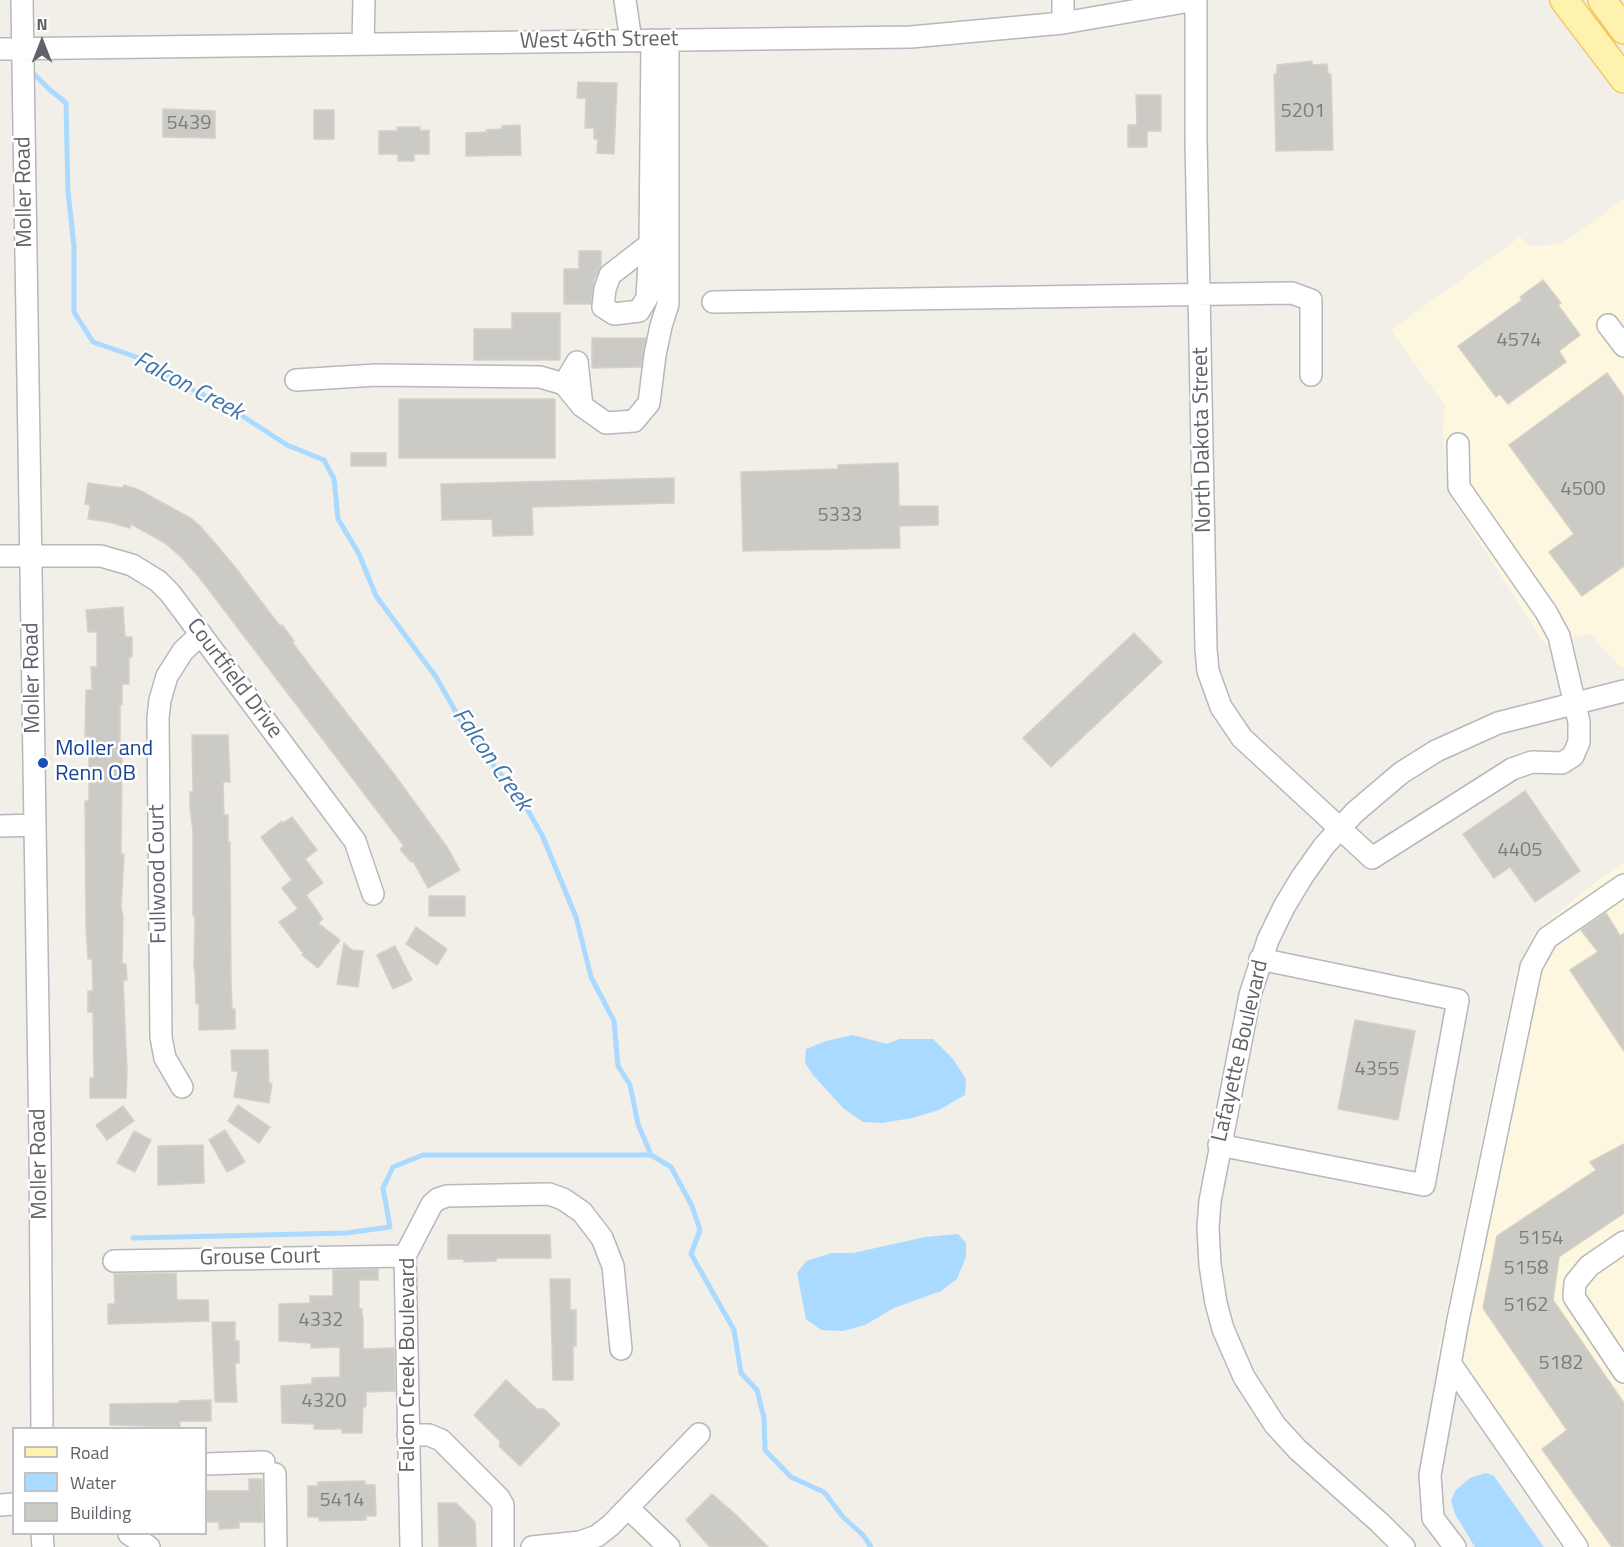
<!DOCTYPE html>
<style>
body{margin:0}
#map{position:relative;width:1624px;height:1547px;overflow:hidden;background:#f1efe8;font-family:"Titillium Web",sans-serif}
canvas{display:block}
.legend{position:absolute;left:12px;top:1427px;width:195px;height:108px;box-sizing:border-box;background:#fff;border:2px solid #bfc1c3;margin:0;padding:8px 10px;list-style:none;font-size:18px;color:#5f6368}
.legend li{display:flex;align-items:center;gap:12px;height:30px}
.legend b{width:30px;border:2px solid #bfc1c3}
.north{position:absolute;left:12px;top:12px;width:60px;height:60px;-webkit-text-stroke:4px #fff;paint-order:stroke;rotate:0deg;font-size:16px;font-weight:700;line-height:24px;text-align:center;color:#5f6368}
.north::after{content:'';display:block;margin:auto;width:21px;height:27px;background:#5f6368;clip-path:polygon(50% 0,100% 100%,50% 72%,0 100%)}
</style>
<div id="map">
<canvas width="1624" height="1547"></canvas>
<ul class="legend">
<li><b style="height:8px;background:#fff2af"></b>Road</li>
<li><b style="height:16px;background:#aadaff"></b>Water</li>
<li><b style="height:16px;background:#cccac5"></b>Building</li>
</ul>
<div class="north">N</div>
</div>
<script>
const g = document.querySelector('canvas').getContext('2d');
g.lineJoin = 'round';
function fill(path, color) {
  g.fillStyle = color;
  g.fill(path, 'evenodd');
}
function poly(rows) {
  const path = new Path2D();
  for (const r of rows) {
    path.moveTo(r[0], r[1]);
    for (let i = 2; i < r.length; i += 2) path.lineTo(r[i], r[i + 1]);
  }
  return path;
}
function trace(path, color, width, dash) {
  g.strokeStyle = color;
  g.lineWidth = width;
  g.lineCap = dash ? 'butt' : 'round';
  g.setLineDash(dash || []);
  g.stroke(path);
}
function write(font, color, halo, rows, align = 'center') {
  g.font = font + ' "Titillium Web",sans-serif';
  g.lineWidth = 5;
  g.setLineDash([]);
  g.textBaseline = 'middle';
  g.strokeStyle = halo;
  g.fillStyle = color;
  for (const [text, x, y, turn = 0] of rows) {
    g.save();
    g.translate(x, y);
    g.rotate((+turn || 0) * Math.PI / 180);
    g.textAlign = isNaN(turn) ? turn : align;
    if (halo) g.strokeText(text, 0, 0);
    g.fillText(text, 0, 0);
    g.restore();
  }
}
fill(poly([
 [1624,199,1624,667,1619,666,1590,634,1545,644,1448,493,1443,433,1445,406,1391,330,1520,237,1530,246,1561,244],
 [1624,864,1624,1547,1561,1547,1436,1363,1517,969,1536,930,1604,876]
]), '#fef7e0');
fill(poly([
 [853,1035,887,1044,899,1039,933,1039,953,1059,966,1079,965,1095,939,1110,912,1118,882,1123,863,1122,843,1108,813,1075,805,1063,806,1049,826,1041],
 [958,1234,966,1243,966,1257,957,1279,941,1291,894,1308,865,1325,843,1331,821,1330,806,1319,797,1273,806,1261,832,1253,853,1253,925,1237],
 [1486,1473,1494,1476,1544,1547,1475,1547,1455,1514,1451,1500,1456,1490,1470,1478]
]), '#aadaff');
trace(poly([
 [29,69,49,89,66,103,68,192,74,246,74,312,93,342,139,358,179,383,230,408,287,445,324,460,334,479,338,519,359,554,376,596,436,677,470,737,522,800,542,835,576,917,591,977,614,1021,618,1066,630,1085,638,1124,651,1155,671,1167,692,1206,700,1230,691,1254,734,1330,741,1373,757,1390,764,1418,765,1450,791,1477,824,1492,843,1517,863,1535,871,1547],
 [133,1238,346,1233,390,1227,383,1188,393,1167,423,1155,651,1155]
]), '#aadaff', 5);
const building = poly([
 [1312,61,1312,65,1327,64,1328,74,1331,74,1333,150,1276,151,1274,74,1277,74,1277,65,1312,61],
 [578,82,617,83,614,154,597,153,598,139,594,139,594,128,585,128,586,98,577,98,578,82],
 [1136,95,1161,95,1161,131,1147,131,1147,147,1128,147,1128,125,1137,125,1136,95],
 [163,109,215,111,215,138,163,137,163,109],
 [314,110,334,110,334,139,314,139,314,110],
 [520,125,521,155,466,156,466,133,487,132,486,130,502,129,502,126,520,125],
 [397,127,420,127,420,131,429,130,429,154,414,154,414,161,398,161,398,154,379,154,379,131,397,131,397,127],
 [579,251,601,251,601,266,594,280,591,304,564,304,564,269,579,269,579,251],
 [1543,280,1561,303,1558,305,1580,335,1559,351,1566,362,1508,404,1500,394,1496,397,1458,346,1522,300,1520,297,1543,280],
 [512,313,560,313,560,360,474,360,474,329,512,329,512,313],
 [592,338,646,338,641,367,592,368,592,338],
 [1607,373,1624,397,1624,566,1582,596,1549,552,1574,534,1509,445,1607,373],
 [399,399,555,399,555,458,399,458,399,399],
 [351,453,386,453,386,466,351,466,351,453],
 [898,463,899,506,938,506,938,525,899,526,900,548,743,551,741,472,838,469,838,465,898,463],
 [674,478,674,503,532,507,533,535,493,536,492,519,442,520,441,484,674,478],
 [88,483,123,488,124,485,139,490,192,519,200,526,231,562,280,626,282,625,294,641,292,642,313,670,394,774,447,847,460,870,428,888,413,861,411,862,400,849,404,846,199,577,181,557,165,543,131,524,130,528,109,522,88,519,90,505,85,504,88,483],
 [123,607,125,637,132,637,132,657,129,657,129,684,122,684,122,705,120,705,120,747,122,747,122,763,121,854,124,854,121,908,123,916,122,964,126,964,127,980,123,980,127,1070,126,1098,90,1098,90,1078,94,1078,93,1012,88,1012,88,991,93,991,92,959,88,959,86,928,85,801,89,801,89,737,85,737,86,690,92,690,91,667,97,667,97,632,88,632,86,610,123,607],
 [1134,633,1162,662,1051,767,1023,738,1134,633],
 [192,735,228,735,230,782,223,782,224,815,228,815,228,842,230,842,231,983,232,1009,235,1009,235,1029,199,1030,199,1004,196,1004,195,969,194,969,195,916,193,916,193,831,190,807,190,792,193,792,192,735],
 [1525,791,1580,871,1535,902,1510,867,1494,878,1463,834,1525,791],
 [292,817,317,850,305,859,323,883,306,895,323,919,318,923,340,940,318,968,302,955,303,953,279,922,298,909,282,888,292,880,261,837,282,821,283,823,292,817],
 [429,896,465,896,465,916,429,916,429,896],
 [1606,913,1620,936,1624,933,1624,1051,1570,970,1598,952,1581,930,1606,913],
 [416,927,447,949,437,965,406,944,416,927],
 [344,943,352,950,363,951,358,987,337,984,344,943],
 [395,946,412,980,393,989,377,955,395,946],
 [1355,1020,1415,1031,1398,1120,1338,1109,1355,1020],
 [231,1050,268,1050,269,1083,272,1084,269,1103,234,1097,238,1071,232,1071,231,1050],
 [238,1105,270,1127,259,1143,228,1121,238,1105],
 [123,1106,134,1121,107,1140,96,1125,123,1106],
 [225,1130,245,1162,227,1172,209,1140,225,1130],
 [134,1131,151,1140,135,1172,117,1163,134,1131],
 [1624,1144,1624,1213,1559,1257,1553,1300,1624,1403,1624,1547,1612,1547,1542,1449,1567,1430,1483,1308,1497,1236,1596,1170,1590,1162,1624,1144],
 [203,1145,204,1183,158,1185,158,1146,203,1145],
 [448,1235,550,1235,551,1258,496,1258,496,1261,464,1262,464,1259,448,1259,448,1235],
 [378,1269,378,1280,359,1280,359,1309,362,1309,362,1317,363,1317,363,1349,394,1348,395,1391,366,1392,366,1406,363,1408,362,1433,342,1433,342,1429,314,1429,314,1424,282,1423,281,1386,312,1384,312,1378,340,1377,340,1347,311,1348,311,1343,279,1341,279,1304,310,1303,310,1296,333,1296,333,1270,378,1269],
 [176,1273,177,1300,208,1300,209,1321,108,1324,108,1304,115,1304,114,1274,176,1273],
 [550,1279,570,1279,570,1310,576,1310,576,1346,573,1346,573,1380,553,1380,550,1279],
 [212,1322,235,1322,235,1341,239,1341,239,1363,235,1363,237,1402,215,1402,212,1322],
 [506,1380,537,1409,544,1409,560,1424,520,1466,499,1446,500,1441,474,1415,506,1380],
 [211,1400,211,1421,180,1421,180,1427,110,1425,110,1404,179,1403,179,1401,211,1400],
 [249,1479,262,1479,263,1522,239,1522,239,1528,219,1529,219,1522,206,1522,206,1491,249,1491,249,1479],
 [365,1481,365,1485,375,1485,376,1516,366,1516,366,1520,319,1521,319,1517,308,1517,308,1486,318,1486,318,1482,365,1481],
 [712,1494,735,1514,768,1547,710,1547,686,1520,712,1494],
 [438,1503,456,1503,475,1522,476,1547,439,1547,438,1503]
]);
fill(building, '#cccac5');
trace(building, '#d6d1c6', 1.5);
const minor = poly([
 [22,0,40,1142,42,1428],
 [625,0,631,41],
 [1063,0,1063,23],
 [1196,0,1196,140,1206,649,1208,671,1221,707,1242,738,1372,858,1512,769,1532,762,1562,763,1573,756,1579,742,1579,722,1559,636,1546,612,1459,487,1458,444],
 [363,44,364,0],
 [0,49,911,37,1063,23,1196,0],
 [650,244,647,298,639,311,614,314,603,307,605,289,610,275,650,244,652,40],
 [713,302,1292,293,1311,300,1311,375],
 [1608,325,1624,346],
 [296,380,376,375,540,377,564,384,582,406,606,423,634,421,649,403,655,355,661,326,668,304,668,40],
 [564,384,577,362,582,406],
 [0,556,101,556,132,565,158,581,170,593,355,841,373,894],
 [0,826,35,825],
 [182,1087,165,1058,161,1037,158,718,160,700,167,676,183,651,201,634],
 [1219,1145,1424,1185,1458,1000,1260,959],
 [1624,1242,1589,1266,1575,1283,1574,1297,1624,1372],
 [114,1261,405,1256],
 [1450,1363,1577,1547],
 [408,1435,429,1435,441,1440,499,1498,503,1505,503,1547],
 [206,1464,264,1462],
 [275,1474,276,1547],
 [0,1505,14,1504],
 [628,1508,669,1547],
 [42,1534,43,1547],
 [129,1534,149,1547],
 [411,1547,405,1256,432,1204,438,1199,447,1196,549,1194,563,1199,582,1212,602,1238,613,1266,621,1349],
 [532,1547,580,1542,597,1536,611,1525,699,1434],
 [1404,1547,1380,1523,1298,1450,1275,1425,1244,1377,1223,1329,1216,1303,1210,1265,1208,1228,1210,1201,1250,995,1268,940,1284,907,1302,877,1324,846,1354,813,1401,773,1436,751,1498,723,1624,691],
 [1455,1547,1433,1518,1430,1475,1458,1320,1531,967,1547,938,1624,885]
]);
const major = poly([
 [1564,0,1624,79],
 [1602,0,1624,30]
]);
trace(minor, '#b5b8bc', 24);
trace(major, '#f2c960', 30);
trace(minor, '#fff', 21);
trace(major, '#fff2af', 27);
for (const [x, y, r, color] of [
 [43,763,6,"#1a4fb4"]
]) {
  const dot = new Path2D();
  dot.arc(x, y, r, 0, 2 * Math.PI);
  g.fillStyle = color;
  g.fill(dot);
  trace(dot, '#fff', 2);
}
write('20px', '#7a7d7f', null, [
 ["5201",1303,112],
 ["5439",189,124],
 ["4574",1519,341],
 ["4500",1583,490],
 ["5333",840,516],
 ["4405",1520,851],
 ["4355",1377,1070],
 ["5154",1541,1239],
 ["5158",1526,1269],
 ["5162",1526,1306],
 ["4332",321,1321],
 ["5182",1561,1364],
 ["4320",324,1402],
 ["5414",342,1501]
]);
write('22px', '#5f6368', '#fff', [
 ["West 46th Street",599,41,-1],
 ["Moller Road",25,192,-91],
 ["North Dakota Street",1203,440,-91],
 ["Moller Road",33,678,-91],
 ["Courtfield Drive",234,679,53],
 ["Fullwood Court",159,874,-91],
 ["Lafayette Boulevard",1241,1051,-77],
 ["Moller Road",40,1164,-91],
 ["Grouse Court",260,1258,-1],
 ["Falcon Creek Boulevard",409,1365,-90]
]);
write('22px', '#164399', '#fff', [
 ["Moller and",55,750],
 ["Renn OB",55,775]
], 'left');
write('italic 24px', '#4174aa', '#fff', [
 ["Falcon Creek",188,387,28],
 ["Falcon Creek",491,760,55]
]);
</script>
